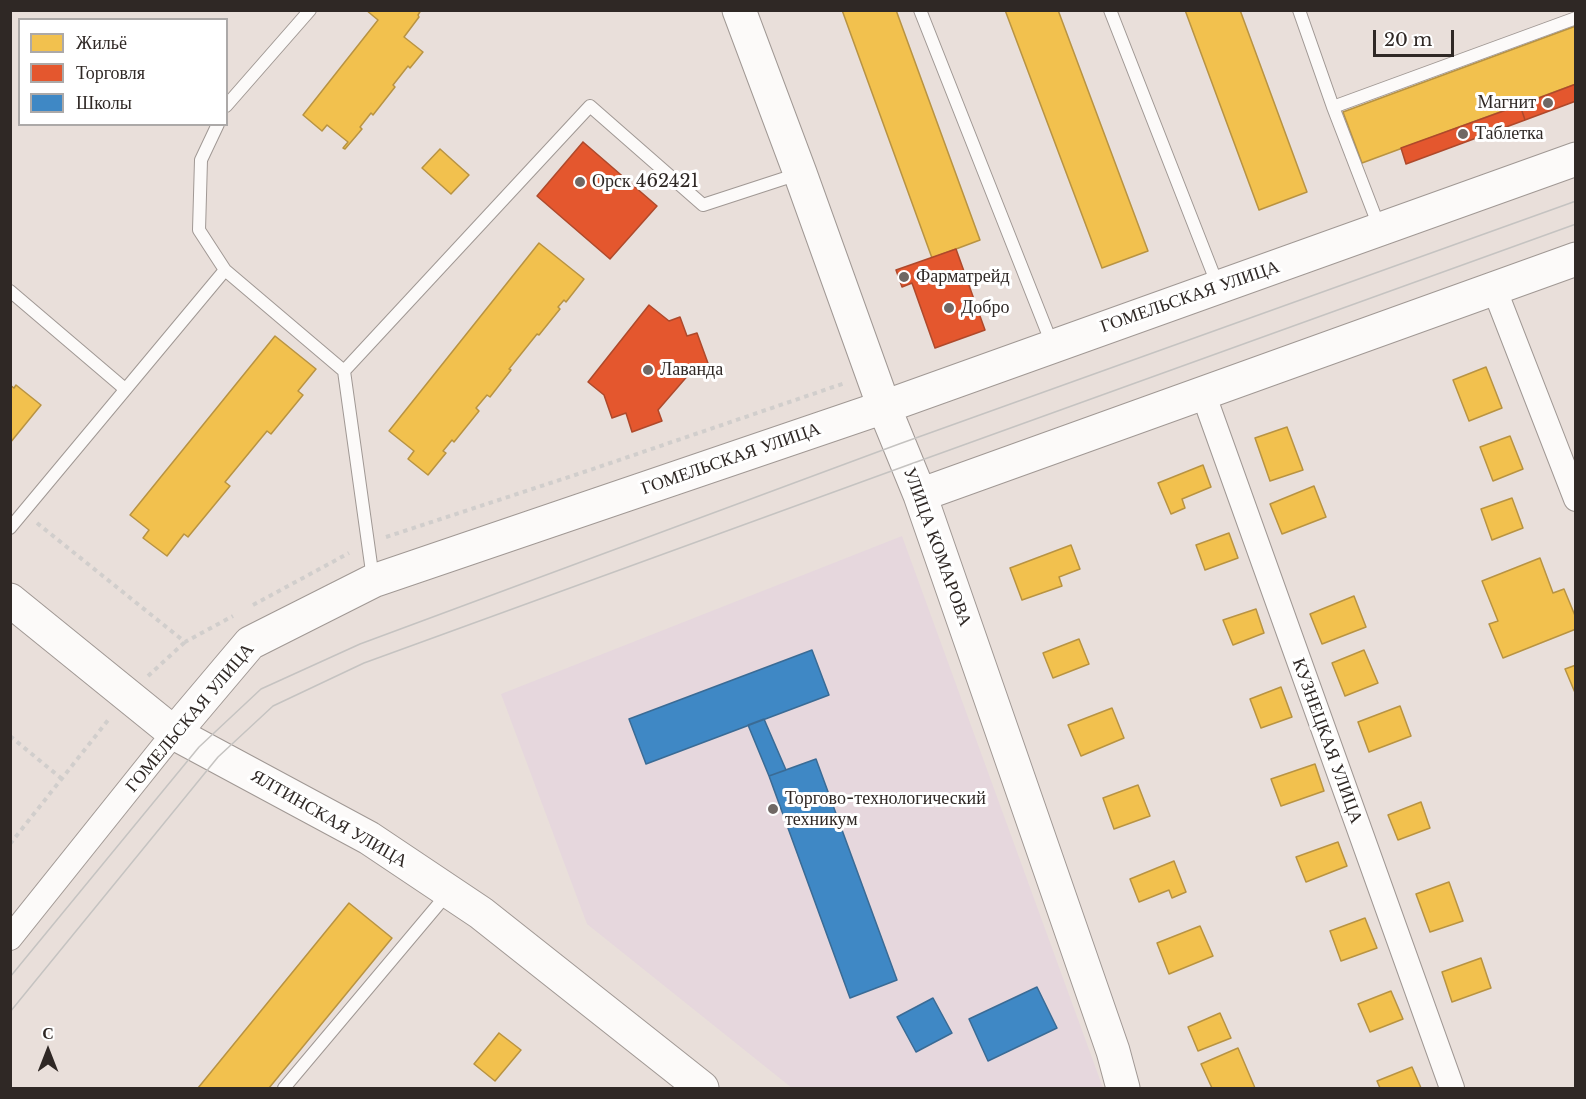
<!DOCTYPE html>
<meta charset="utf-8">
<style>
body{margin:0}
#map{position:relative;width:1586px;height:1099px;overflow:hidden;background:#e9dfda;font-family:"Libre Baskerville",serif}
canvas{display:block}
.frame{position:absolute;inset:0;border:12px solid #2f2825;pointer-events:none}
.legend{position:absolute;left:18px;top:18px;width:210px;height:108px;box-sizing:border-box;background:#fff;border:2px solid #aca9a8;margin:0;padding:8px 10px;list-style:none;font-size:18px;color:#2f2825}
.legend li{display:flex;align-items:center;gap:12px;height:30px}
.legend b{width:30px;border:2px solid #aca9a8}
.north{position:absolute;left:18px;top:1021px;width:60px;height:60px;-webkit-text-stroke:4px #fff;paint-order:stroke;rotate:0deg;font-size:16px;font-weight:700;line-height:24px;text-align:center;color:#2f2825}
.north::after{content:'';display:block;margin:auto;width:21px;height:27px;background:#2f2825;clip-path:polygon(50% 0,100% 100%,50% 72%,0 100%)}
.scale{position:absolute;left:1373px;top:30px;width:81px;height:27px;box-sizing:border-box;border:3px solid #2f2825;border-top:0;padding-left:8px;font-size:18px;line-height:21px;white-space:nowrap;color:#2f2825;-webkit-text-stroke:4px #fff;paint-order:stroke}
</style>
<div id="map">
<canvas width="1586" height="1099"></canvas>
<div class="frame"></div>
<ul class="legend">
<li><b style="height:16px;background:#f2c14e"></b>Жильё</li>
<li><b style="height:16px;background:#e4572e"></b>Торговля</li>
<li><b style="height:16px;background:#3f88c5"></b>Школы</li>
</ul>
<div class="north">С</div>
<div class="scale">20 m</div>
</div>
<script>
const g = document.querySelector('canvas').getContext('2d');
g.lineJoin = 'round';
function fill(path, color) {
  g.fillStyle = color;
  g.fill(path, 'evenodd');
}
function poly(rows) {
  const path = new Path2D();
  for (const r of rows) {
    path.moveTo(r[0], r[1]);
    for (let i = 2; i < r.length; i += 2) path.lineTo(r[i], r[i + 1]);
  }
  return path;
}
function trace(path, color, width, dash) {
  g.strokeStyle = color;
  g.lineWidth = width;
  g.lineCap = dash ? 'butt' : 'round';
  g.setLineDash(dash || []);
  g.stroke(path);
}
function write(font, color, halo, rows, align = 'center') {
  g.font = font + ' "Libre Baskerville",serif';
  g.lineWidth = 6;
  g.setLineDash([]);
  g.textBaseline = 'middle';
  g.strokeStyle = halo;
  g.fillStyle = color;
  for (const [text, x, y, turn = 0] of rows) {
    g.save();
    g.translate(x, y);
    g.rotate((+turn || 0) * Math.PI / 180);
    g.textAlign = isNaN(turn) ? turn : align;
    if (halo) g.strokeText(text, 0, 0);
    g.fillText(text, 0, 0);
    g.restore();
  }
}
fill(poly([
 [902,536,1103,1088,792,1088,587,924,501,694]
]), '#e6d7dd');
const homes = poly([
 [366,10,421,10,418,15,419,17,404,37,423,52,410,68,408,66,393,85,395,87,373,115,371,113,360,127,362,129,345,149,343,148,348,142,327,125,322,131,303,115,378,20,366,10],
 [842,10,896,10,980,240,932,258,842,10],
 [1005,10,1058,10,1148,251,1102,268,1005,10],
 [1185,10,1240,10,1307,192,1259,210,1185,10],
 [1576,26,1576,84,1362,163,1343,112,1576,26],
 [440,149,469,175,451,194,422,168,440,149],
 [539,243,584,279,566,302,564,300,558,307,560,309,539,335,537,334,509,369,511,370,490,397,487,395,476,408,479,411,454,442,452,440,443,451,446,453,428,475,408,459,414,451,389,431,539,243],
 [275,336,316,369,298,391,303,395,271,434,267,431,225,482,230,486,188,537,184,534,167,556,143,538,149,530,130,515,275,336],
 [1486,367,1502,408,1469,421,1453,380,1486,367],
 [10,385,14,388,16,385,41,405,10,443,10,385],
 [1287,427,1303,470,1270,481,1255,438,1287,427],
 [1510,436,1523,469,1493,481,1480,447,1510,436],
 [1203,465,1211,487,1182,499,1185,508,1171,514,1158,483,1203,465],
 [1314,486,1326,517,1282,534,1270,504,1314,486],
 [1512,498,1523,528,1492,540,1481,509,1512,498],
 [1229,533,1238,558,1205,570,1196,545,1229,533],
 [1071,545,1080,569,1059,577,1062,586,1022,600,1010,568,1071,545],
 [1540,558,1553,593,1564,589,1576,618,1576,629,1503,658,1489,624,1498,621,1482,581,1540,558],
 [1354,596,1366,627,1322,644,1310,614,1354,596],
 [1256,609,1264,633,1233,645,1223,620,1256,609],
 [1079,639,1089,664,1053,678,1043,653,1079,639],
 [1364,650,1378,683,1345,696,1332,663,1364,650],
 [1576,665,1576,695,1565,669,1576,665],
 [1281,687,1292,717,1261,728,1250,699,1281,687],
 [1400,706,1411,736,1369,752,1358,722,1400,706],
 [1112,708,1124,738,1081,756,1068,725,1112,708],
 [1315,764,1324,791,1281,806,1271,779,1315,764],
 [1138,785,1150,816,1114,829,1103,798,1138,785],
 [1421,802,1430,828,1398,840,1388,815,1421,802],
 [1338,842,1347,866,1306,882,1296,857,1338,842],
 [1174,861,1186,892,1172,898,1169,890,1139,902,1130,879,1174,861],
 [1449,882,1463,921,1430,932,1416,894,1449,882],
 [349,903,392,938,269,1088,198,1088,349,903],
 [1365,918,1377,948,1341,961,1330,931,1365,918],
 [1200,926,1213,956,1169,974,1157,943,1200,926],
 [1481,958,1491,988,1452,1002,1442,972,1481,958],
 [1391,991,1403,1019,1370,1032,1358,1004,1391,991],
 [1220,1013,1231,1038,1198,1051,1188,1027,1220,1013],
 [499,1033,521,1050,495,1081,474,1064,499,1033],
 [1238,1048,1255,1088,1212,1088,1201,1064,1238,1048],
 [1412,1067,1421,1088,1380,1088,1377,1081,1412,1067]
]);
fill(homes, '#f2c14e');
trace(homes, '#b89342', 1.5);
const shops = poly([
 [1576,84,1576,101,1525,120,1520,105,1576,84],
 [1520,105,1525,120,1406,164,1401,148,1520,105],
 [583,142,657,206,610,259,537,196,583,142],
 [956,249,985,330,935,348,912,283,902,287,896,270,956,249],
 [649,305,669,321,680,317,687,336,697,333,709,366,690,373,658,410,662,421,632,432,626,413,612,418,604,395,588,382,649,305]
]);
fill(shops, '#e4572e');
trace(shops, '#ae492b', 1.5);
const schools = poly([
 [812,650,829,695,646,764,629,719,812,650],
 [764,719,786,770,769,776,748,725,764,719],
 [816,759,897,980,850,998,769,776,816,759],
 [1037,987,1057,1028,988,1061,969,1019,1037,987],
 [933,998,952,1033,916,1052,897,1017,933,998]
]);
fill(schools, '#3f88c5');
trace(schools, '#3a6b95', 1.5);
const lane = poly([
 [920,10,1052,344],
 [1110,10,1218,286],
 [1299,10,1333,107,1380,229],
 [226,106,310,10],
 [1333,107,1576,18],
 [218,124,201,160,199,230,225,270,344,371,373,579],
 [10,291,125,389],
 [344,371,590,106,703,205,798,174],
 [10,528,225,270],
 [284,1088,448,893]
]);
const street = poly([
 [1494,288,1576,499],
 [1203,393,1452,1088],
 [10,938,174,733]
]);
const secondary = poly([
 [739,10,800,173,884,407,920,495,1113,1051,1123,1088],
 [920,495,1576,259],
 [10,600,174,733,369,838,481,913,702,1088],
 [174,733,250,643,373,581,884,407,1576,159]
]);
trace(lane, '#a09894', 14);
trace(street, '#a09894', 26);
trace(secondary, '#a09894', 35);
trace(poly([
 [37,523,185,642,233,616],
 [386,537,587,471,845,383],
 [253,605,349,553],
 [148,676,185,642],
 [10,736,62,779],
 [10,844,109,719]
]), '#d1cecc', 4, [4.5, 4.5]);
trace(lane, '#fcfaf9', 12);
trace(street, '#fcfaf9', 24);
trace(secondary, '#fcfaf9', 33);
trace(poly([
 [10,977,199,747,261,689,360,644,899,444,1576,201],
 [10,1012,218,757,273,706,364,663,908,465,1576,224]
]), '#c5c3c1', 1.5);
for (const [x, y, r, color] of [
 [1548,103,6,"#706864"],
 [1463,134,6,"#706864"],
 [580,182,6,"#706864"],
 [904,277,6,"#706864"],
 [949,308,6,"#706864"],
 [648,370,6,"#706864"],
 [773,809,6,"#706864"]
]) {
  const dot = new Path2D();
  dot.arc(x, y, r, 0, 2 * Math.PI);
  g.fillStyle = color;
  g.fill(dot);
  trace(dot, '#fff', 2);
}
write('18px', '#2f2825', '#fff', [
 ["Магнит",1536,103,"right"],
 ["Таблетка",1475,134],
 ["Орск 462421",592,182],
 ["Фарматрейд",916,277],
 ["Добро",961,308],
 ["Лаванда",660,370],
 ["Торгово-технологический",785,799],
 ["техникум",785,820]
], 'left');
write('18px', '#2f2825', '#fff', [
 ["ГОМЕЛЬСКАЯ УЛИЦА",1190,297,-19],
 ["ГОМЕЛЬСКАЯ УЛИЦА",731,459,-19],
 ["УЛИЦА КОМАРОВА",937,547,70],
 ["ГОМЕЛЬСКАЯ УЛИЦА",190,718,-50],
 ["КУЗНЕЦКАЯ УЛИЦА",1327,741,70],
 ["ЯЛТИНСКАЯ УЛИЦА",329,819,30]
]);
</script>
